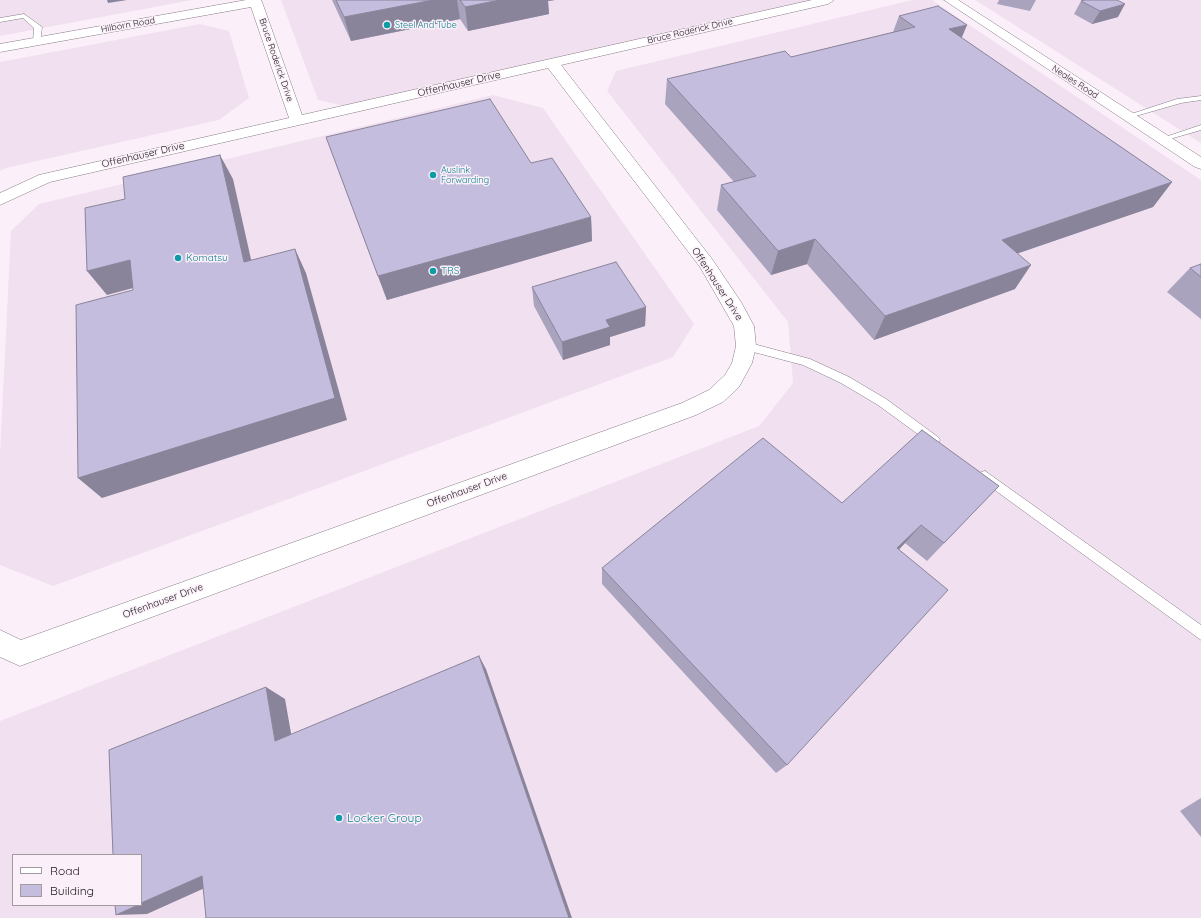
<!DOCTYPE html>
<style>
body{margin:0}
#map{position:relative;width:1201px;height:918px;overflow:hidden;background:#fbf0f9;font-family:Quicksand,sans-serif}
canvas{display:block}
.legend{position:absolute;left:12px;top:854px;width:130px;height:52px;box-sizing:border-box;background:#fbf0f9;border:1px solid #a29aa1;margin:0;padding:5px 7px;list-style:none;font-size:12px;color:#1c191c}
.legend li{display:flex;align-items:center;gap:8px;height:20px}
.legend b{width:20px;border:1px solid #a29aa1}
</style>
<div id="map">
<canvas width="1201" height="918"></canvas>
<ul class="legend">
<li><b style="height:5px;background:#fff"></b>Road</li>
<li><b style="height:11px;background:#c5bddd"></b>Building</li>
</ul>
</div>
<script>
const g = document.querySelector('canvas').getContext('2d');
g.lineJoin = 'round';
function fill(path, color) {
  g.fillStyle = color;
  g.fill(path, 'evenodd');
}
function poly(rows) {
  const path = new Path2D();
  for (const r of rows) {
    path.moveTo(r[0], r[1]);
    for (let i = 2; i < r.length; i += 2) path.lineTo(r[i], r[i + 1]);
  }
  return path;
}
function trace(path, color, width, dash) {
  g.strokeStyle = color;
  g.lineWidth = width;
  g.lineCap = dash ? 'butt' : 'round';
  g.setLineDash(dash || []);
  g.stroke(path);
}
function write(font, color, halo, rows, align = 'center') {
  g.font = font + ' Quicksand,sans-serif';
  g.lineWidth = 3;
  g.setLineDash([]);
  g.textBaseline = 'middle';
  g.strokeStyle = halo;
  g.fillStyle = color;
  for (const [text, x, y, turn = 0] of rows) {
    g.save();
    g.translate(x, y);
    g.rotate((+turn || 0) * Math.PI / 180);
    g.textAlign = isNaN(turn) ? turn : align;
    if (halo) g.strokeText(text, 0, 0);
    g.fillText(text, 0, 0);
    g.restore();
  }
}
fill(poly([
 [0,0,192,0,0,36],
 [281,0,827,0,349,107,318,100],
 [912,0,932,0,1201,180,1201,918,0,918,0,721,759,426,793,383,788,322,607,91,616,71],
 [13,855,141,855,141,905,13,905],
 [975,0,1201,0,1201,143],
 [200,24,229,31,249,98,219,120,6,168,0,171,0,62],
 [493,95,543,108,694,324,673,357,53,586,0,565,0,453,11,231,39,204]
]), '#f1e1f0');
const lane = poly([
 [24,14,42,27,40,44,33,42,34,28,23,18,0,22,0,18,24,14],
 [1201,96,1201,100,1181,103,1129,118,1125,116,1177,99,1201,96],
 [1201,125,1201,130,1163,141,1159,139,1201,125],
 [746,342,810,359,849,377,886,399,938,437,940,440,938,443,934,445,930,443,878,405,841,383,803,365,742,349,741,346,742,343,746,342],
 [985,471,1201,625,1201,640,981,480,979,476,981,472,985,471]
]);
const street = poly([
 [246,0,261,0,262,2,302,115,812,0,834,0,828,4,561,65,712,259,741,302,754,326,756,346,752,363,739,387,723,402,696,415,20,666,0,657,0,630,21,640,682,403,709,390,725,375,732,363,736,346,734,326,700,267,548,68,50,182,0,205,0,193,39,175,289,118,251,7,0,52,0,44,246,0]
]);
const secondary = poly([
 [944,0,958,0,1201,157,1201,169,1195,167,944,0]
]);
trace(lane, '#867c85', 1);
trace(street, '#867c85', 1);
trace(secondary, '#867c85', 1);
fill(lane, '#fff');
fill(street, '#fff');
fill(secondary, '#fff');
fill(poly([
 [332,0,555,0,548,1,549,14,468,31,460,19,351,41],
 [999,0,1036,0,1030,11,997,4],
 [1081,1,1118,17,1092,24,1074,14],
 [899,16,967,25,961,38,1172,182,1153,207,1018,253,1015,289,874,340,807,264,771,275,717,210,721,185,734,182,665,104,667,79,791,57,893,32],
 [326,137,531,163,591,217,592,241,387,300],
 [1201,264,1201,319,1167,292,1190,268],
 [532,287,646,307,645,326,610,337,610,345,563,360,534,306],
 [999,486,927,561,905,543,899,550,787,765,776,773,602,584,602,568,842,503],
 [1201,798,1201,837,1180,811]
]), '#a9a3be');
fill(poly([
 [107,0,127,0,108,3],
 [433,0,457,0,460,19,351,41,344,17],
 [500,0,555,0,548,1,549,14,468,31,465,7],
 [1125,4,1118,17,1092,24,1100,11],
 [967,25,957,49,949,29],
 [220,155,233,179,257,286,244,262],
 [1172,182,1153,207,987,264,1002,240],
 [591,217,592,241,387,300,378,276],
 [815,239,807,264,771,275,778,251],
 [295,249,306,273,347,420,102,498,78,478],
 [130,260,148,284,107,295,87,271],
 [1031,265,1015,289,874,340,885,316],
 [646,307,645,326,610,337,610,345,563,360,562,342,606,320],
 [921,525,905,543,882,566,897,548],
 [479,656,486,669,572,918,569,918],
 [266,687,285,699,294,750,275,741],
 [202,876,227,878,147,914,116,915,138,905,141,905,141,903]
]), '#8a849b');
const building = poly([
 [336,0,433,0,344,17,336,0],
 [460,0,500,0,465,7,460,0],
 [1084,0,1117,0,1125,4,1100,11,1081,1,1084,0],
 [938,6,967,25,949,29,1172,182,1002,240,1031,265,885,316,815,239,778,251,721,185,756,176,667,79,785,51,791,57,915,27,899,16,938,6],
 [490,99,531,163,552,158,591,217,378,276,326,137,490,99],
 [220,155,244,262,295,249,335,398,78,478,76,305,133,290,130,260,87,271,85,208,125,199,123,177,220,155],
 [616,262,646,307,606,320,610,327,562,342,532,287,616,262],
 [1201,264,1201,277,1190,268,1201,264],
 [922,430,999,486,944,543,921,525,897,548,948,590,787,765,602,568,763,438,842,503,922,430],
 [479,656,569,918,206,918,202,876,141,903,141,855,113,855,109,750,266,687,275,741,479,656],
 [115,905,138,905,116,915,115,905]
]);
fill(building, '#c5bddd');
trace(building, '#8a849b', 1);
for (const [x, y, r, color] of [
 [387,25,4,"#0f9aa8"],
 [433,175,4,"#0f9aa8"],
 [178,258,4,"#0f9aa8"],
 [433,271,4,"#0f9aa8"],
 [339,818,4,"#0f9aa8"]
]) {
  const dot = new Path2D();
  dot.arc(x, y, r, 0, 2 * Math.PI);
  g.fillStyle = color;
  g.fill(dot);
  trace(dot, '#fbf0f9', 1.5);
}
write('9px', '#1c191c', '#fbf0f9', [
 ["Hilborn Road",128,25,-10],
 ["Bruce Roderick Drive",690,31,-13],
 ["Bruce Roderick Drive",276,60,71],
 ["Neales Road",1075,82,33]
]);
write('9px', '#0d838f', '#fbf0f9', [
 ["Steel And Tube",395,25],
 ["Auslink",441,170],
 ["Forwarding",441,180]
], 'left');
write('10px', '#1c191c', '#fbf0f9', [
 ["Offenhauser Drive",459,84,-13],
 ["Offenhauser Drive",143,155,-13],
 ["Offenhauser Drive",717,284,57],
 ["Offenhauser Drive",467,490,-20],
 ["Offenhauser Drive",163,601,-20]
]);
write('10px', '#0d838f', '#fbf0f9', [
 ["Komatsu",186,258],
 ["TRS",441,271]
], 'left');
write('12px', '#0d838f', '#fbf0f9', [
 ["Locker Group",347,818]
], 'left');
</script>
